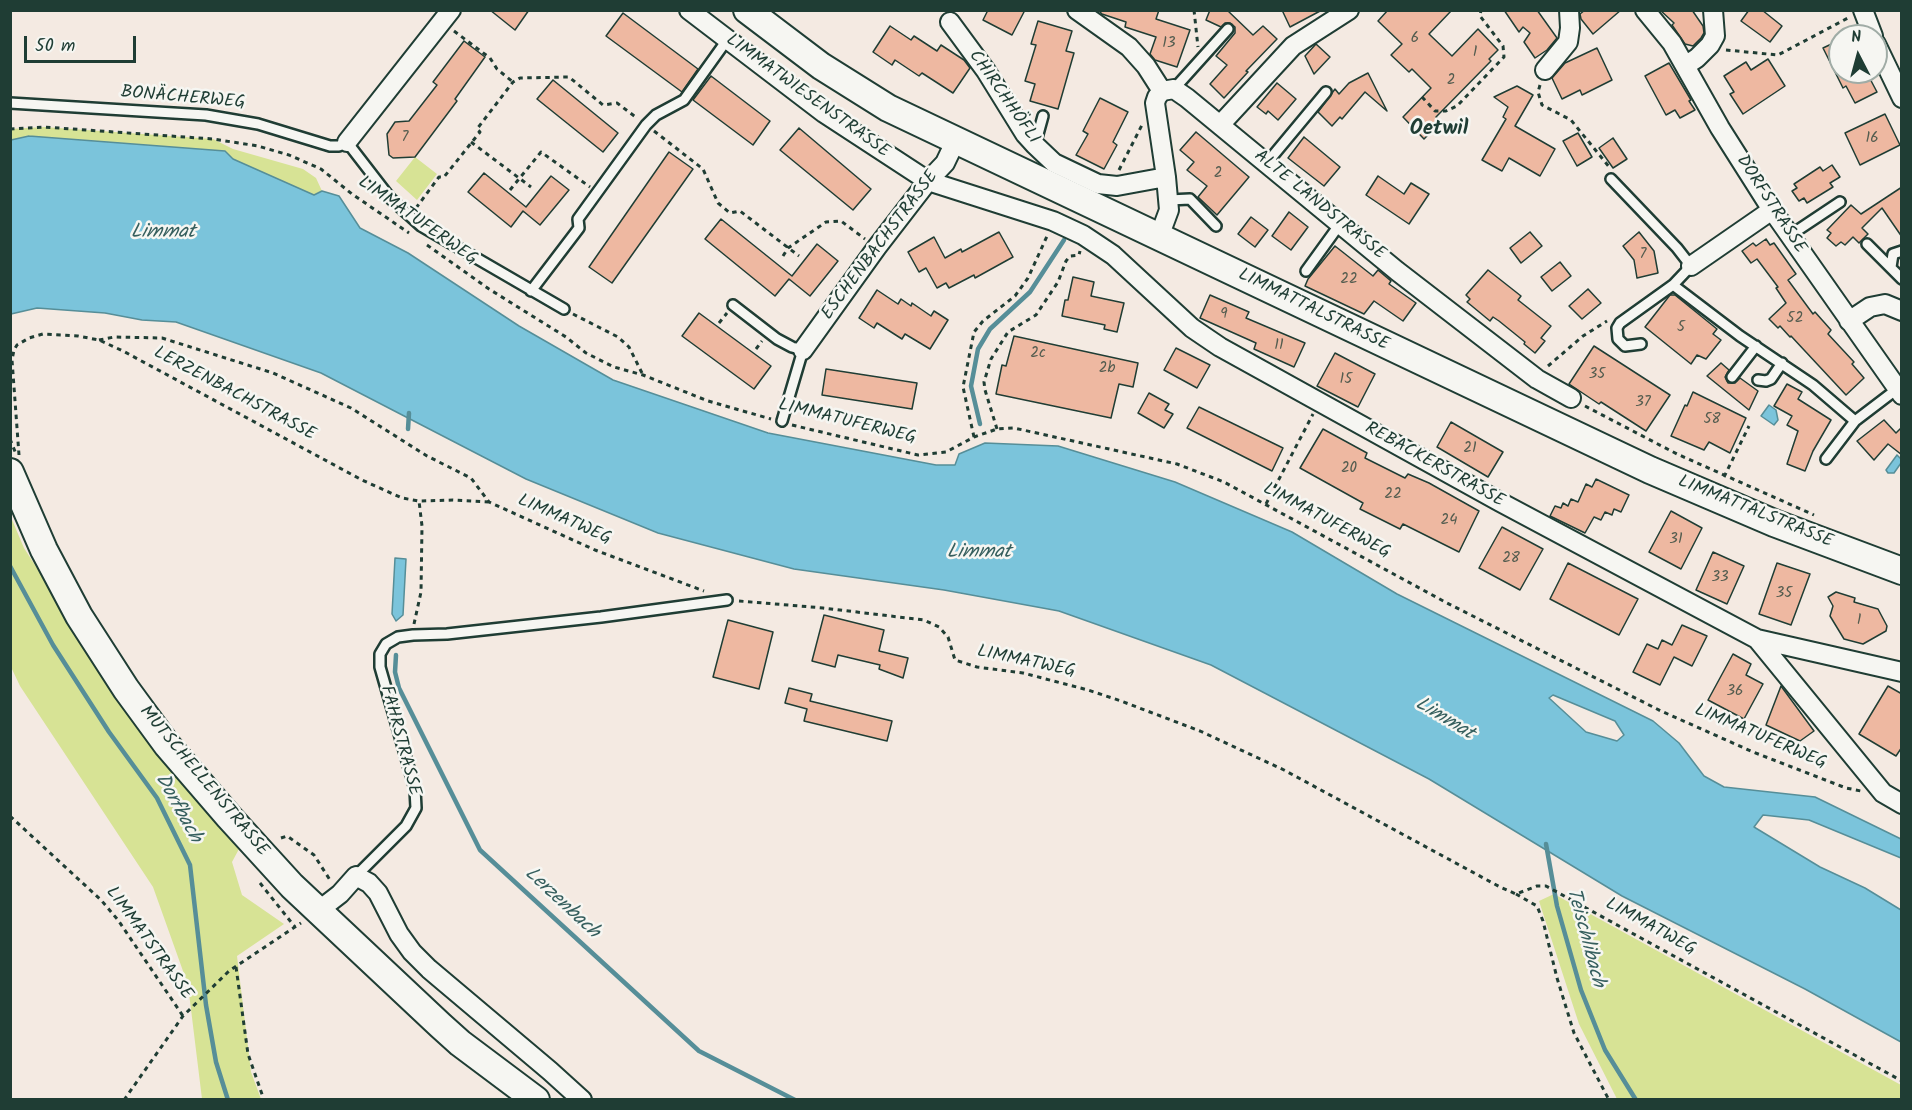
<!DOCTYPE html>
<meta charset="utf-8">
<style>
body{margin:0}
#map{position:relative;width:1912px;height:1110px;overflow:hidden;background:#f4eae2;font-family:Kalam,sans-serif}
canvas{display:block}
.frame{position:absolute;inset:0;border:12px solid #1f3d34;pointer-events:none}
.north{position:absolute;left:1828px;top:24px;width:60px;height:60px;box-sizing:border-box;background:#f6f6f2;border:2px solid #a0aca6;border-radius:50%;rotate:354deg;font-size:16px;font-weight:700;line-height:24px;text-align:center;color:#1f3d34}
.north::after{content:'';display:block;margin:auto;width:21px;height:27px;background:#1f3d34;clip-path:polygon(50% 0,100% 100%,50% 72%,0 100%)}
.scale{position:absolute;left:24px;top:36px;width:112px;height:27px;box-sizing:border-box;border:3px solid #1f3d34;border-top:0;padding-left:8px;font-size:18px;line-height:21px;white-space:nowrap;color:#1f3d34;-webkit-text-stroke:4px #f6f6f2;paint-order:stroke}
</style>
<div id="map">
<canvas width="1912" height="1110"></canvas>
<div class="frame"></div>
<div class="north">N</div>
<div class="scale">50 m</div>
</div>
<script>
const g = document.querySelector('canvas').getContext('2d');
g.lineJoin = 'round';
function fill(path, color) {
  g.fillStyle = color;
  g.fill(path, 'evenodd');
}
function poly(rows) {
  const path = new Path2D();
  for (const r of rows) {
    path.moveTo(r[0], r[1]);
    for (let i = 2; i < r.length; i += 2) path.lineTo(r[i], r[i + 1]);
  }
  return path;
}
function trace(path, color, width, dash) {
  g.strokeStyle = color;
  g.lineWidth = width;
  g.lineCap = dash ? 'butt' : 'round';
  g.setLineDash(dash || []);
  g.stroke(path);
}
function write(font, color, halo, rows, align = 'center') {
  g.font = font + ' Kalam,sans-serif';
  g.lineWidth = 5;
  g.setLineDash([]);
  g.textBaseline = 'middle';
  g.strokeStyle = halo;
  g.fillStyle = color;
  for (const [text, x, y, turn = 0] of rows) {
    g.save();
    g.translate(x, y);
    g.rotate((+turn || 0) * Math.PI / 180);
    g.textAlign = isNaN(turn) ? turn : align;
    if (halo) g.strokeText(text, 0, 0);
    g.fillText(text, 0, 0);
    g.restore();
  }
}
fill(poly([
 [44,127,213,139,233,149,303,169,316,178,322,191,314,195,233,159,225,151,29,136,11,140,10,129],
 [415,157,437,174,417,200,396,181],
 [10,515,24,548,144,734,239,849,232,862,242,895,284,924,237,956,251,1072,261,1099,202,1099,188,985,153,887,20,686,11,667],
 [1554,894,1901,1085,1901,1099,1617,1099,1579,1024,1539,901]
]), '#d7e395');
const water = poly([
 [29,136,225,151,233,159,314,195,322,191,339,196,360,228,408,253,519,326,613,380,768,433,936,465,955,465,959,454,985,443,1058,446,1175,482,1292,532,1397,594,1653,721,1679,743,1704,776,1724,787,1815,797,1901,839,1901,858,1809,820,1763,815,1754,827,1820,867,1865,888,1901,910,1901,1042,1805,989,1622,896,1429,779,1211,665,1059,611,944,590,794,569,658,533,526,479,321,373,176,322,142,320,105,313,37,308,11,314,11,140,29,136],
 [1553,695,1615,721,1624,735,1617,741,1586,732,1549,698,1553,695],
 [1769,405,1776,410,1778,420,1774,425,1761,416,1769,405],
 [1897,455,1901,459,1901,463,1894,473,1888,473,1886,470,1897,455],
 [395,558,406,559,403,615,396,621,392,614,395,558]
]);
fill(water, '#7bc4db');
trace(water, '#568e98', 1.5);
trace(poly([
 [980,424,971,386,978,349,990,329,1030,292,1064,240],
 [408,429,409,413],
 [10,566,53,645,109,732,157,798,190,865,206,1005,216,1062,228,1100],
 [396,655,395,672,399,688,480,850,699,1051,795,1100],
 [1546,844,1557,906,1581,990,1605,1050,1636,1100]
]), '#568e98', 4.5);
const building = poly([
 [490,10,529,10,515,30,490,10],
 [988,10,1025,10,1012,35,983,20,988,10],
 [1098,10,1159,10,1156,19,1190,30,1177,67,1155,60,1150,54,1156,37,1125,27,1126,22,1102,14,1098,10],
 [1210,10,1227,10,1253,35,1263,26,1277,39,1246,71,1248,72,1224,98,1210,84,1227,65,1216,56,1235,33,1235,27,1230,23,1225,23,1221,27,1206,20,1210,10],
 [1282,10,1322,10,1290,27,1282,10],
 [1388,10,1452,10,1429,34,1452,56,1478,29,1498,50,1489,59,1491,61,1436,117,1441,122,1424,139,1403,117,1431,88,1412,69,1409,72,1391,55,1402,44,1378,21,1388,10],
 [1504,10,1537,10,1557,38,1547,50,1535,58,1524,42,1530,33,1523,27,1519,32,1504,10],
 [1585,10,1621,10,1593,34,1581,19,1580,14,1585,10],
 [1660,10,1692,10,1703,26,1704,33,1701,38,1693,46,1685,44,1672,25,1674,23,1660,10],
 [1749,10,1762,10,1782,26,1770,42,1741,21,1749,10],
 [623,13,698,69,682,92,606,36,623,13],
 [1038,21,1072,31,1066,51,1074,53,1058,109,1030,101,1035,84,1025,81,1036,45,1031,44,1038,21],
 [890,26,911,40,914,36,937,51,941,45,964,60,970,68,953,93,922,73,919,76,895,60,892,65,873,52,890,26],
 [1840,40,1840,72,1853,72,1857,80,1868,75,1877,92,1855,103,1846,86,1843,88,1823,48,1840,40],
 [464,41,485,57,455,99,457,101,415,157,393,158,389,155,387,134,395,122,409,121,437,85,433,82,464,41],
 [1316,44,1330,57,1314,74,1305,56,1316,44],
 [1597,48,1612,80,1582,95,1580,90,1562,99,1552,78,1565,63,1597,48],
 [1768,59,1785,86,1743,114,1730,94,1734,92,1724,76,1746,62,1751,70,1768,59],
 [1669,63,1691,100,1689,101,1695,110,1680,118,1675,110,1666,115,1645,76,1669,63],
 [1368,73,1387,111,1365,92,1342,119,1340,117,1332,126,1318,112,1335,89,1339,94,1349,83,1368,73],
 [711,76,770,121,753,145,693,100,711,76],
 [553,80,618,133,603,152,537,99,553,80],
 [1277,83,1296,99,1278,120,1268,111,1266,114,1257,107,1277,83],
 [1517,86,1533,95,1515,126,1555,149,1540,176,1509,158,1502,171,1482,160,1506,119,1503,117,1508,107,1494,97,1517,86],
 [1100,98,1128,112,1113,142,1117,145,1104,169,1076,155,1088,134,1083,131,1100,98],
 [1885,114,1900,145,1860,165,1845,133,1885,114],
 [799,128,871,189,853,210,780,150,799,128],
 [1196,132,1249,177,1217,215,1198,197,1207,186,1187,170,1194,162,1180,150,1196,132],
 [1578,133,1592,157,1577,166,1563,141,1578,133],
 [1304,137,1340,167,1324,186,1288,158,1304,137],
 [1613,138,1627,159,1613,168,1599,148,1613,138],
 [669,152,693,169,612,283,589,267,669,152],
 [1832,165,1840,177,1830,183,1833,187,1807,203,1804,198,1799,201,1792,191,1797,188,1794,184,1820,167,1823,171,1832,165],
 [484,173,526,207,551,176,569,190,540,225,523,211,511,227,468,192,484,173],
 [1378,176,1404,194,1411,183,1429,194,1409,224,1366,195,1378,176],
 [1902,187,1902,237,1882,208,1862,228,1868,234,1859,243,1853,237,1845,245,1841,242,1836,246,1827,238,1831,233,1827,230,1851,205,1861,214,1902,187],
 [1289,212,1308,227,1291,250,1272,236,1289,212],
 [1251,217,1268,230,1255,247,1238,234,1251,217],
 [721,219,792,276,817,244,838,261,810,296,789,279,775,296,705,239,721,219],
 [999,232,1013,257,975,278,974,275,949,288,946,283,937,288,926,268,919,272,908,252,934,237,945,258,961,249,962,252,999,232],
 [1530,232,1542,246,1521,263,1510,248,1530,232],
 [1639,232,1654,251,1658,273,1637,278,1634,260,1623,246,1639,232],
 [1766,239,1770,245,1774,243,1796,274,1788,280,1813,314,1815,312,1831,330,1828,334,1854,362,1852,364,1864,378,1846,395,1791,336,1790,337,1780,326,1778,328,1769,319,1786,303,1776,288,1778,287,1757,259,1751,263,1742,251,1753,243,1756,246,1766,239],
 [1335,246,1373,276,1378,270,1391,281,1389,284,1416,303,1403,321,1374,301,1364,314,1305,286,1308,279,1335,246],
 [1560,262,1571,276,1552,291,1541,277,1560,262],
 [1488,270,1521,296,1518,300,1551,326,1541,338,1545,341,1535,353,1524,344,1525,342,1499,321,1493,317,1490,321,1467,302,1470,299,1466,295,1488,270],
 [1073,277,1094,282,1091,296,1124,303,1117,332,1104,329,1105,325,1062,316,1065,300,1068,300,1073,277],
 [1588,289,1601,303,1582,319,1569,306,1588,289],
 [877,290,898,304,901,299,911,306,912,303,931,316,934,311,948,320,930,349,905,334,902,339,877,323,874,328,859,318,877,290],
 [1210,295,1249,312,1246,318,1305,343,1294,367,1254,349,1256,343,1200,318,1210,295],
 [1670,295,1675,295,1717,329,1713,334,1721,340,1706,359,1697,355,1691,364,1645,327,1670,295],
 [699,313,771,366,754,389,682,336,699,313],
 [1014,336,1138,363,1133,387,1119,384,1111,418,996,394,1002,365,1006,366,1014,336],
 [1594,346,1670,395,1646,431,1601,402,1599,404,1569,384,1594,346],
 [1176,348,1210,365,1197,388,1164,370,1176,348],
 [1335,353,1375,374,1358,407,1317,386,1335,353],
 [1721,363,1729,370,1725,377,1728,383,1735,383,1740,378,1758,391,1749,410,1707,376,1721,363],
 [826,369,917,383,912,409,822,395,826,369],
 [1787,384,1802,392,1798,399,1831,420,1813,451,1805,471,1787,464,1798,431,1787,425,1792,416,1774,406,1787,384],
 [1693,392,1746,418,1730,453,1709,442,1704,450,1671,436,1685,405,1687,406,1693,392],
 [1149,393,1169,404,1165,410,1173,414,1164,428,1138,413,1149,393],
 [1199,407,1283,448,1272,471,1187,428,1199,407],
 [1884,420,1896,433,1902,427,1902,455,1888,444,1874,460,1857,441,1884,420],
 [1451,422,1503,452,1488,477,1437,447,1451,422],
 [1323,429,1367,453,1365,458,1405,478,1408,474,1429,483,1479,511,1459,552,1403,524,1400,529,1360,509,1363,503,1300,468,1323,429],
 [1596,479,1629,495,1621,512,1614,509,1612,515,1605,512,1601,520,1594,517,1585,533,1550,516,1555,506,1561,508,1563,503,1568,506,1571,499,1578,502,1586,484,1592,487,1596,479],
 [1671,511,1702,528,1681,569,1649,552,1671,511],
 [1502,527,1543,549,1520,590,1479,568,1502,527],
 [1713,552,1744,566,1727,604,1696,590,1713,552],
 [1568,563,1638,599,1619,635,1550,599,1568,563],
 [1777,563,1810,574,1791,625,1759,614,1777,563],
 [1836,592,1855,598,1854,602,1878,609,1887,626,1886,631,1863,644,1844,639,1830,616,1833,606,1828,597,1836,592],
 [824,615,884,630,879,651,908,658,903,678,879,669,880,665,838,655,835,667,812,661,824,615],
 [728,620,773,632,759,689,713,677,728,620],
 [1682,625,1707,636,1692,666,1674,657,1660,685,1633,672,1647,644,1658,649,1662,640,1672,645,1682,625],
 [1733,654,1751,664,1746,675,1763,684,1744,719,1708,700,1733,654],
 [1781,686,1814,731,1800,741,1766,725,1781,686],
 [1888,686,1902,694,1902,747,1896,756,1859,734,1888,686],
 [789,688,812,694,810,701,892,721,887,741,804,721,807,709,785,703,789,688]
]);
fill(building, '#eeb8a1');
trace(building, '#1f3d34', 1.5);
const service = poly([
 [1174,89,1228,29],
 [10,103,206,115,258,124,330,146,339,146,347,142,391,199,421,226,564,309],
 [1035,145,1043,116],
 [1266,164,1326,92],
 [1611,179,1677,248,1691,266,1673,285,1620,323,1617,328,1618,339,1625,346,1641,344],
 [1169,200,1190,199,1216,226],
 [1789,236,1840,202],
 [1867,244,1902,279],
 [1891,267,1893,254,1902,251],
 [1306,271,1340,224],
 [1673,285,1740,336,1813,385,1855,421],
 [531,291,579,228,578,219,646,125,656,115,684,100,727,40],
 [733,305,777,339,792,347,803,350,782,421],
 [1732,377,1756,346],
 [1758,380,1766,381,1771,379,1782,363],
 [1826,459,1855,421,1897,389],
 [356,876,406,826,416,808,415,789,380,667,380,654,386,644,398,637,413,635,447,634,601,617,727,600]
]);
const minor = poly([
 [689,10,824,113,928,181,1053,221,1083,235,1113,255,1192,328,1220,347,1500,502,1757,639,1883,793,1902,804],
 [1077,10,1129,47,1146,66,1162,91],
 [1645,10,1672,43,1720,128,1772,210,1902,395],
 [1863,10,1873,36],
 [950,22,986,71,1025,134,1035,145,1054,163,1098,184,1117,186,1166,177],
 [1876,44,1902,98],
 [1685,66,1697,58,1710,45,1715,36,1713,10],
 [1545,70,1568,42,1570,28,1569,10],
 [1162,91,1174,89,1187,98,1397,271,1537,379,1571,398],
 [1220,125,1293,46,1349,10],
 [347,142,451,10],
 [1159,237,1169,210,1166,177,1155,103,1157,97,1162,91],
 [1691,266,1772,210],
 [1849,321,1870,307,1885,304,1902,311],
 [803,350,877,247,928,181,945,163,956,140],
 [1757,639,1902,672],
 [318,911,340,894,356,876,369,883,378,893,399,934,412,952,429,969,550,1071,582,1100]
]);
const secondary = poly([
 [747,10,821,66,888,108,1650,470,1774,523,1902,571],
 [10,472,44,550,79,616,126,689,167,745,229,817,292,886,440,1025,460,1043,536,1100]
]);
trace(service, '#1f3d34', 14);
trace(minor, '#1f3d34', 22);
trace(secondary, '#1f3d34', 30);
trace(poly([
 [1194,10,1198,47],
 [454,31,490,58,497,69,513,82],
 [1726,50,1778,55,1848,18],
 [1540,85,1538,92,1542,105,1571,120,1610,168],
 [1422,97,1435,111,1446,111,1457,106,1504,57,1503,46,1480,16,1481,10],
 [10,129,44,127,213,139,258,146,289,155,321,169,352,194,409,233],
 [654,131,703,169,718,203,730,213,740,211,799,256],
 [471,142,531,187],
 [1119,170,1142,125],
 [510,190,541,152,590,187],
 [416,208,439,177,444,177,480,132,477,129,513,82,520,78,569,77,603,105,617,103,637,118],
 [427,245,489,289,566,337,586,353,614,367,643,375,708,401,771,419],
 [783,256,788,248,826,222,841,221,865,239],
 [573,314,618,337,629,347,643,375],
 [719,323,727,313],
 [99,340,114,337,162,338,273,373,351,408,427,456,471,478,489,502,595,550,704,591],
 [756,349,762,341],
 [1548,366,1583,336,1607,321],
 [1585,406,1677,454,1814,515],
 [792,425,918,455,946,452,974,437,997,429,1014,428,1177,464,1224,482,1447,603,1661,711,1753,752,1846,788,1861,791],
 [997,429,985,390,984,382,991,359,1008,332,1036,315,1058,282,1066,261,1070,256,1079,255,1080,251],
 [974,437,963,387,974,332,983,321,1015,296,1028,278,1048,234],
 [10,439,16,454],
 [19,455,12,360,14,350,17,345,29,338,43,334,78,336,99,340,123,351,362,480,402,498,419,501,453,500,489,502],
 [1724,477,1749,426],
 [1266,504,1313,414],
 [739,601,823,608,924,620,939,627,948,637,955,660,977,667,1023,673,1088,690,1121,701,1200,731,1284,770,1500,887,1516,894,1537,886,1546,886,1902,1081],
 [414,624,421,592,422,526,419,501],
 [10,816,101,900,118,920,183,1016],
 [281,838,287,836,314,855,330,880],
 [260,883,295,927],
 [1516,894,1537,906,1543,921,1557,978,1574,1033,1609,1100],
 [236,967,248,1054,264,1100],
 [124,1100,183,1016,229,971,301,923]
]), '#1f3d34', 3, [4.5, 4.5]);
trace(service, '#f6f6f2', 9);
trace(minor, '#f6f6f2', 18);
trace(secondary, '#f6f6f2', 26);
write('15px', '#535c4f', null, [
 ["6",1415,39],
 ["13",1169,44],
 ["1",1475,53],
 ["2",1451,81],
 ["7",405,138],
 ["16",1872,139],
 ["2",1218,174],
 ["7",1643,255],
 ["22",1349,280],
 ["9",1224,315],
 ["52",1795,319],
 ["5",1681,328],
 ["11",1279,346],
 ["2c",1038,354],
 ["2b",1107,369],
 ["35",1597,375],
 ["15",1346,380],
 ["37",1643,403],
 ["58",1712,420],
 ["21",1470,449],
 ["20",1349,469],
 ["22",1393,495],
 ["24",1449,521],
 ["31",1676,540],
 ["28",1511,559],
 ["33",1720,578],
 ["35",1784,594],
 ["1",1859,621],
 ["36",1735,692]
]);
write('18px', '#1f3d34', '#f6f6f2', [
 ["LIMMATWIESENSTRASSE",807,97,36],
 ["CHIRCHHÖFLI",1003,98,55],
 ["BONÄCHERWEG",183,99,5],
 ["DORFSTRASSE",1770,205,57],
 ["ALTE LANDSTRASSE",1319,206,39],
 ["LIMMATUFERWEG",417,222,35],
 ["ESCHENBACHSTRASSE",881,246,-53],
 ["LIMMATTALSTRASSE",1313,311,26],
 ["LERZENBACHSTRASSE",234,395,28],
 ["LIMMATUFERWEG",847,423,14],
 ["REBACKERSTRASSE",1434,466,29],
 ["LIMMATTALSTRASSE",1755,513,22],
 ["LIMMATWEG",564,521,24],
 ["LIMMATUFERWEG",1326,522,28],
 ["LIMMATWEG",1026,663,12],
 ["LIMMATUFERWEG",1760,738,23],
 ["FAHRSTRASSE",399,741,75],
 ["MUTSCHELLENSTRASSE",203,782,50],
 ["LIMMATWEG",1650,928,29],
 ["LIMMATSTRASSE",148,944,54]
]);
write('italic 20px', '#365f5e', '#f6f6f2', [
 ["Limmat",163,234],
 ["Limmat",979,554],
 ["Limmat",1444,720,31],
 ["Dorfbach",177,809,61],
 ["Lerzenbach",561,904,43],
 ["Teischlibach",1584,938,75]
]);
write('bold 21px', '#1f3d34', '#f6f6f2', [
 ["Oetwil",1439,130]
]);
</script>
